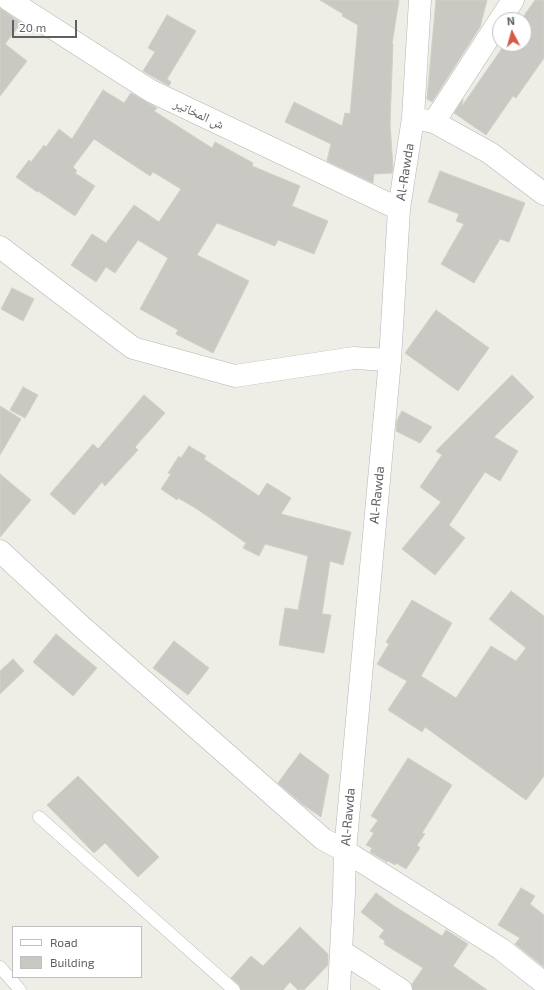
<!DOCTYPE html>
<meta charset="utf-8">
<style>
body{margin:0}
#map{position:relative;width:544px;height:990px;overflow:hidden;background:#eeede6;font-family:"Exo 2",sans-serif}
canvas{display:block}
.legend{position:absolute;left:12px;top:926px;width:130px;height:52px;box-sizing:border-box;background:#fff;border:1px solid #bfbfc1;margin:0;padding:5px 7px;list-style:none;font-size:12px;color:#5e6064}
.legend li{display:flex;align-items:center;gap:8px;height:20px}
.legend b{width:20px;border:1px solid #bfbfc1}
.north{position:absolute;left:492px;top:12px;width:40px;height:40px;box-sizing:border-box;background:#fff;border:1px solid #bfbfc1;border-radius:50%;rotate:354deg;font-size:11px;font-weight:700;line-height:16px;text-align:center;color:#5e6064}
.north::after{content:'';display:block;margin:auto;width:14px;height:18px;background:#d45b47;clip-path:polygon(50% 0,100% 100%,50% 72%,0 100%)}
.scale{position:absolute;left:12px;top:20px;width:65px;height:18px;box-sizing:border-box;border:2px solid #5e6064;border-top:0;padding-left:5px;font-size:12px;line-height:14px;white-space:nowrap;color:#5e6064;-webkit-text-stroke:3px #fff;paint-order:stroke}
</style>
<div id="map">
<canvas width="544" height="990"></canvas>
<ul class="legend">
<li><b style="height:5px;background:#fff"></b>Road</li>
<li><b style="height:11px;background:#cac8c2"></b>Building</li>
</ul>
<div class="north">N</div>
<div class="scale">20 m</div>
</div>
<script>
const g = document.querySelector('canvas').getContext('2d');
g.lineJoin = 'round';
function fill(path, color) {
  g.fillStyle = color;
  g.fill(path, 'evenodd');
}
function poly(rows) {
  const path = new Path2D();
  for (const r of rows) {
    path.moveTo(r[0], r[1]);
    for (let i = 2; i < r.length; i += 2) path.lineTo(r[i], r[i + 1]);
  }
  return path;
}
function trace(path, color, width, dash) {
  g.strokeStyle = color;
  g.lineWidth = width;
  g.lineCap = dash ? 'butt' : 'round';
  g.setLineDash(dash || []);
  g.stroke(path);
}
function write(font, color, halo, rows, align = 'center') {
  g.font = font + ' "Exo 2","Noto Naskh Arabic",sans-serif';
  g.lineWidth = 3;
  g.setLineDash([]);
  g.textBaseline = 'middle';
  g.strokeStyle = halo;
  g.fillStyle = color;
  for (const [text, x, y, turn = 0] of rows) {
    g.save();
    g.translate(x, y);
    g.rotate((+turn || 0) * Math.PI / 180);
    g.textAlign = isNaN(turn) ? turn : align;
    if (halo) g.strokeText(text, 0, 0);
    g.fillText(text, 0, 0);
    g.restore();
  }
}
const building = poly([
 [320,0,399,0,392,44,393,44,390,124,393,168,392,173,374,174,373,183,327,161,331,144,285,122,294,102,342,126,345,113,350,114,358,25,342,16,343,14,320,0],
 [436,0,487,0,480,27,432,102,427,99,436,0],
 [535,0,544,0,544,58,516,98,513,96,486,135,454,113,463,99,462,106,505,44,524,44,524,20,521,20,535,0],
 [0,8,21,23,5,44,27,61,0,96,0,8],
 [167,15,196,31,167,79,171,82,169,86,143,71,155,52,148,48,167,15],
 [103,90,124,103,131,93,157,108,154,111,212,148,215,142,253,163,252,166,300,186,292,206,328,221,314,254,278,240,275,246,217,223,197,255,249,281,213,353,176,334,178,330,140,309,168,258,138,240,115,273,106,267,96,282,71,265,92,234,106,243,134,205,159,222,181,189,153,172,150,176,94,139,73,167,77,171,75,173,95,186,75,216,38,191,37,192,16,177,29,160,31,162,44,145,46,147,59,129,72,139,103,90],
 [440,171,525,203,509,242,500,239,474,283,441,264,464,224,456,221,459,214,428,202,440,171],
 [12,288,34,299,23,321,1,309,12,288],
 [436,310,489,348,458,391,405,353,436,310],
 [512,375,534,397,494,437,518,451,500,481,485,472,449,525,465,538,435,575,402,549,441,502,420,487,442,455,436,451,512,375],
 [23,387,38,395,25,418,10,410,23,387],
 [144,395,165,413,135,447,138,450,105,486,102,482,74,515,50,494,93,444,98,449,144,395],
 [0,406,21,419,0,455,0,406],
 [402,411,432,427,420,443,396,431,397,420,402,411],
 [189,446,206,456,204,459,259,496,267,483,291,498,281,514,351,532,343,565,330,561,322,614,331,615,324,653,279,645,285,608,298,610,308,556,265,544,259,556,243,548,246,543,197,509,178,498,177,500,161,489,171,474,168,473,179,456,181,458,189,446],
 [0,474,31,500,0,537,0,474],
 [511,591,544,616,544,776,526,800,425,727,422,732,388,710,407,681,377,664,389,644,386,642,412,600,452,623,421,676,456,698,491,646,516,661,526,648,489,619,511,591],
 [56,634,97,668,73,696,33,662,56,634],
 [174,641,209,668,188,695,153,668,174,641],
 [13,659,24,671,0,694,0,671,13,659],
 [300,753,329,775,321,817,302,804,278,783,300,753],
 [408,758,452,785,422,833,425,834,417,845,420,848,406,869,396,863,395,865,388,861,387,862,370,852,372,848,366,845,374,833,370,831,378,820,371,816,408,758],
 [78,776,159,857,138,877,105,843,94,853,47,805,78,776],
 [521,888,535,896,530,904,544,915,544,967,515,944,520,938,498,925,521,888],
 [376,893,391,904,442,936,446,930,468,944,453,966,487,990,413,990,412,984,423,968,384,944,385,941,379,937,384,930,361,912,376,893],
 [300,927,328,954,328,965,304,990,298,990,290,982,283,990,241,990,239,985,231,978,251,956,263,966,300,927]
]);
fill(building, '#cac8c2');
trace(building, '#d2cfc5', 1);
const lane = poly([
 [39,817,234,990],
 [0,967,20,990]
]);
const street = poly([
 [9,0,151,91,399,209],
 [500,20,513,0],
 [413,118,434,122,490,153,544,194],
 [434,122,500,20],
 [0,247,133,348,235,376,354,358,390,360],
 [0,551,82,627,323,839,345,851,501,949,544,983],
 [341,951,401,990],
 [339,990,344,893,345,851,390,360,399,209,413,118,420,0]
]);
trace(lane, '#b3b5b9', 13);
trace(street, '#b3b5b9', 23);
trace(lane, '#fff', 12);
trace(street, '#fff', 22);
write('13px', '#5e6064', '#fff', [
 ["ش المخاتير",199,114,25],
 ["Al-Rawda",405,172,-81],
 ["Al-Rawda",377,495,-84],
 ["Al-Rawda",348,817,-85]
]);
</script>
